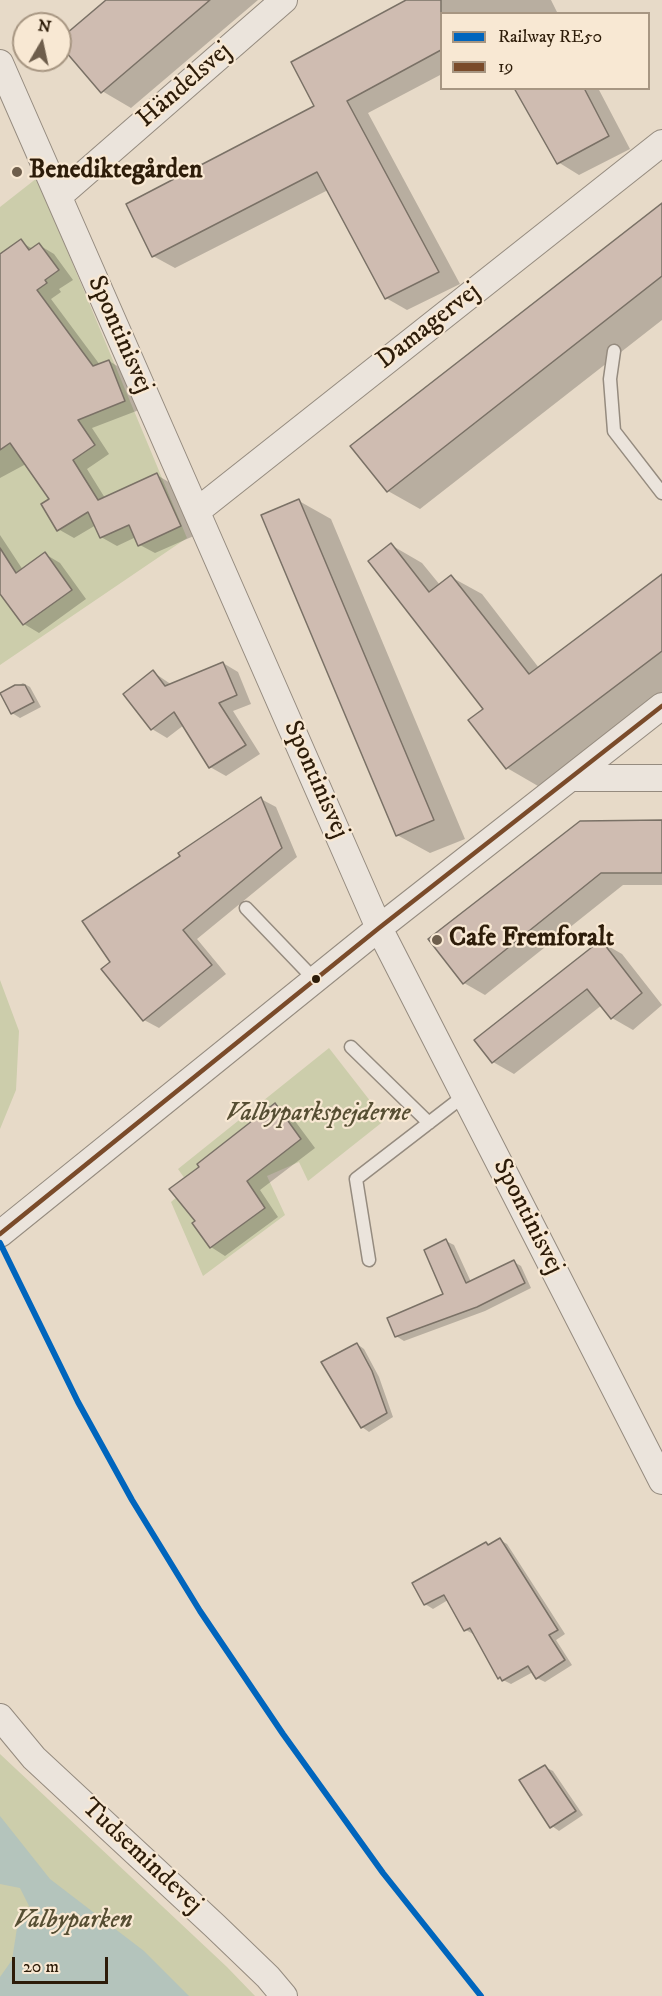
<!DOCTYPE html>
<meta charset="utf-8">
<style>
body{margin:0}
#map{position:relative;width:662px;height:1996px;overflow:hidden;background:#e7dac8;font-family:"IM FELL DW Pica",serif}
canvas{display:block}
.legend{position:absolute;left:440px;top:12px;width:210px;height:78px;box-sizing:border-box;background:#f8e8d3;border:2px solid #a79682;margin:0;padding:8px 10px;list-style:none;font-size:18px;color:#2d1c09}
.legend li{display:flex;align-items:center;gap:12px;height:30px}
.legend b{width:30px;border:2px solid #a79682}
.north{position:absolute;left:12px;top:12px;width:60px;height:60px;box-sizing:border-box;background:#f8e8d3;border:2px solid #a79682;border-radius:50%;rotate:9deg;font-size:16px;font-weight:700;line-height:24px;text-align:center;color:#2d1c09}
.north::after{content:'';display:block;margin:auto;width:21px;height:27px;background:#6e5e4c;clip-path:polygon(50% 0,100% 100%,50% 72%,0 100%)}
.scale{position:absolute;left:12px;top:1957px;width:96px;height:27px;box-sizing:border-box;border:3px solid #2d1c09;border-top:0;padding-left:8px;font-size:18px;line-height:21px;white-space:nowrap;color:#2d1c09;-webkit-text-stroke:4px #f8e8d3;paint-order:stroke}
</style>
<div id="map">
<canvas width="662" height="1996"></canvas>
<ul class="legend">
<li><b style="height:8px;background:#0065bd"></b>Railway RE50</li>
<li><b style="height:8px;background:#7a4b2a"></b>19</li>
</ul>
<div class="north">N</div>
<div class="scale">20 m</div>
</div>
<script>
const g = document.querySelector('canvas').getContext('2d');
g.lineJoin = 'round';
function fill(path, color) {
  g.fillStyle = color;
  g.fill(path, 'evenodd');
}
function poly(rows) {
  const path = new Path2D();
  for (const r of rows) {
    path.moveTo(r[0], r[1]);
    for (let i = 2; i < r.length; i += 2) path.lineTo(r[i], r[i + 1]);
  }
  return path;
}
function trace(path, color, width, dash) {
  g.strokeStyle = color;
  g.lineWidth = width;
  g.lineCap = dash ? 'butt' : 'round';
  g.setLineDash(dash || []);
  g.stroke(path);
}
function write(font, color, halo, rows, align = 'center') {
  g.font = font + ' "IM FELL DW Pica",serif';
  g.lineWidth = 4.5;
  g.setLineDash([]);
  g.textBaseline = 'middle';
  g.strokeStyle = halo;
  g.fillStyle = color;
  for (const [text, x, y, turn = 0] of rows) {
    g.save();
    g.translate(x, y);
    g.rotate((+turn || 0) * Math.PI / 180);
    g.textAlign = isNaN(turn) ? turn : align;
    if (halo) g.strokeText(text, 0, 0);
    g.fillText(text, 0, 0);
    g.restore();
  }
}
fill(poly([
 [37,178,187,538,0,665,0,207],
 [0,980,19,1031,16,1090,0,1129],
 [329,1048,385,1120,308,1181,299,1162,267,1176,285,1215,203,1276,171,1202,190,1186,178,1169],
 [0,1754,227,1967,255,1996,0,1996]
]), '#cccdab');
fill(poly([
 [0,1816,50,1879,144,1951,189,1996,0,1996,0,1977,12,1960,17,1928,30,1908,20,1888,0,1884]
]), '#b4c4bc');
fill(poly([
 [108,0,258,0,131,108,102,91,60,42],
 [410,0,551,0,558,14,442,14,442,74,368,113,460,284,407,310,386,298,328,190,175,268,153,256,316,107],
 [516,88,598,88,630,149,579,175,558,162],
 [662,205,662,320,420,509,388,491],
 [24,244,33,249,39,245,54,254,73,280,59,289,61,292,51,299,100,365,109,361,124,370,139,410,92,428,109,454,87,469,105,498,157,475,172,484,196,535,155,553,140,545,136,537,117,546,101,537,96,525,74,538,58,529,51,500,26,464,0,478,0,260],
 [299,501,331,519,465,839,430,853,397,835],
 [0,535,23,570,45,554,60,563,86,599,39,633,24,624,0,592],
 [391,545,422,563,440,585,451,577,482,594,539,668,662,575,662,692,538,786,507,768,485,709],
 [223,663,238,672,251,704,233,711,260,754,226,776,210,767,184,725,167,738,152,729,153,672,172,685],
 [23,683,30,687,41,707,20,718,12,713,2,694],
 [261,799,276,807,297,857,197,939,226,974,159,1028,144,1020,112,962,182,856],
 [662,822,662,885,623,885,485,995,464,983],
 [601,942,622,954,662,1005,633,1030,612,1018,602,1005,514,1074,493,1062],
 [275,1105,289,1113,315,1148,260,1190,278,1217,225,1256,211,1247,198,1221,201,1167],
 [446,1241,454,1245,471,1282,514,1262,521,1266,531,1288,485,1311,404,1341,396,1336,445,1295],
 [357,1344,364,1349,379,1377,393,1417,369,1432,362,1427],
 [500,1540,507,1544,565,1634,556,1640,572,1665,545,1682,537,1678,533,1672,511,1684,499,1678,475,1633,473,1634,466,1630,448,1600,433,1609,425,1604,486,1544,489,1546],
 [545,1767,553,1771,583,1815,559,1831,552,1826]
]), '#0003');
const building = poly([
 [106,0,210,0,101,93,60,45,60,39,106,0],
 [406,0,441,0,441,50,347,101,439,272,385,299,317,172,152,257,126,204,314,106,291,62,406,0],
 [514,88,584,88,609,136,557,164,514,88],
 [662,203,662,276,387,492,350,446,662,203],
 [21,239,29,250,39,243,59,270,45,280,47,283,37,290,93,366,109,360,125,401,78,420,95,445,73,460,98,500,157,473,181,526,138,546,129,525,100,538,88,512,57,531,41,504,49,499,10,443,0,450,0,254,21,239],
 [299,499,434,820,396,836,261,515,299,499],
 [391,543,429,592,451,575,529,674,662,574,662,651,506,769,468,720,483,709,368,561,391,543],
 [0,548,16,573,45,552,72,590,23,625,0,594,0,548],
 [223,662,237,695,219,703,246,745,209,768,174,712,151,730,123,694,153,670,165,686,223,662],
 [15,685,25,685,34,702,11,714,0,693,15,685],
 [261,797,282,848,183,930,212,965,143,1021,101,969,110,962,82,921,180,856,178,853,261,797],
 [662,820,662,873,601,873,463,984,428,939,580,821,662,820],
 [601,940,642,993,611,1019,587,989,492,1063,474,1040,601,940],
 [275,1103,301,1139,247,1181,265,1208,210,1248,192,1223,195,1221,169,1189,199,1167,197,1164,275,1103],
 [446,1239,466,1283,514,1260,525,1283,477,1307,395,1337,387,1318,443,1294,424,1250,446,1239],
 [357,1343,372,1371,387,1413,361,1428,321,1362,357,1343],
 [500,1538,558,1630,549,1635,565,1660,536,1679,528,1666,502,1681,500,1677,498,1679,470,1628,464,1631,444,1595,424,1605,412,1583,486,1542,488,1545,500,1538],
 [545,1765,576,1811,550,1828,519,1780,545,1765]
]);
fill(building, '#cfbcb1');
trace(building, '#7a7166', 1.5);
const service = poly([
 [614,351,610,379,614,431,662,493],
 [246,908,315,980],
 [351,1047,429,1123],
 [369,1260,356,1179,465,1095]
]);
const minor = poly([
 [0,63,379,928,662,1481],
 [59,196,284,0],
 [197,511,662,143],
 [571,778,662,778],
 [0,1234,379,928,662,706],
 [0,1717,34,1758,215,1926,268,1977,284,1996]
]);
trace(service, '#958b7f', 15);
trace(minor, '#958b7f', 28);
trace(service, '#ebe4dc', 12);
trace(minor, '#ebe4dc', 26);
trace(poly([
 [0,1234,379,928,662,706]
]), '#7a4b2a', 4.5);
trace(poly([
 [0,1243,78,1402,132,1500,200,1611,283,1734,383,1873,481,1996]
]), '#0065bd', 6);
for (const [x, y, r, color] of [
 [17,172,6,"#6e5e4c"],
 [437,940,6,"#6e5e4c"],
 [316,979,5,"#2d1c09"]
]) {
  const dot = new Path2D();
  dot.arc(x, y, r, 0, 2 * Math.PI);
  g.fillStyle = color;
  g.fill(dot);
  trace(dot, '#f8e8d3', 2);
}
write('26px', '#2d1c09', '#f8e8d3', [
 ["Händelsvej",185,86,-41],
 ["Damagervej",429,327,-38],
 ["Spontinisvej",119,335,66],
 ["Spontinisvej",315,780,66],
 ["Spontinisvej",527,1217,63],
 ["Tudsemindevej",141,1857,43]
]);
write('bold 26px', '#2d1c09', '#f8e8d3', [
 ["Benediktegården",29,172],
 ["Cafe Fremforalt",449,940]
], 'left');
write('italic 26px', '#564e33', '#f8e8d3', [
 ["Valbyparkspejderne",318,1115],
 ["Valbyparken",73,1922]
]);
</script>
